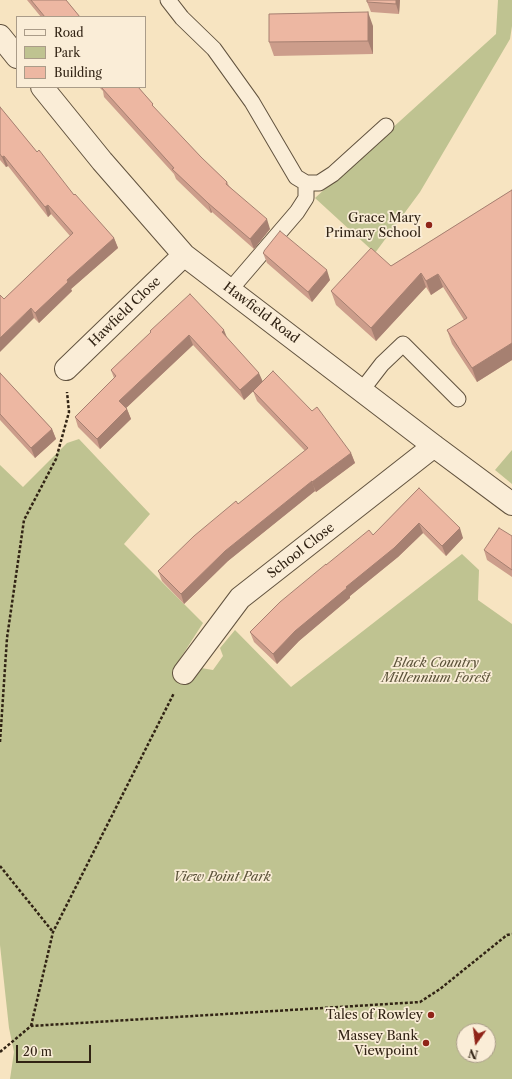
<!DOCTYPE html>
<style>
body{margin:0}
#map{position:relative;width:512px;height:1079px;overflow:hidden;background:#f7e4c1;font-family:"Libre Caslon Text",serif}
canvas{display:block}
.legend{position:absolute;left:16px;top:16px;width:130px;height:72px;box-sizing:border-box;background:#faedd7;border:1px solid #aa9c89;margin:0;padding:5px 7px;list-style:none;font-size:12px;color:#312314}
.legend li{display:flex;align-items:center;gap:8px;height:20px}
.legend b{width:20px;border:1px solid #aa9c89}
.north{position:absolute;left:456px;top:1023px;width:40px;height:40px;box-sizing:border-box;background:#faedd7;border:1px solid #aa9c89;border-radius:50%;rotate:194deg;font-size:11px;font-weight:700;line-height:16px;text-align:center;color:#312314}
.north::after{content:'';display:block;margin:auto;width:14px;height:18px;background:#8f2418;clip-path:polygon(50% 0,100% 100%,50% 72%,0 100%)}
.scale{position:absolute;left:16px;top:1045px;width:75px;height:18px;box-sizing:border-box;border:2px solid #312314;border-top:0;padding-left:5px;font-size:12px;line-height:14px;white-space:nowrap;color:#312314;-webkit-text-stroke:3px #faedd7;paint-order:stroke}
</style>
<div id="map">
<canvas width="512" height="1079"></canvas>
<ul class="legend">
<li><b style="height:5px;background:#faedd7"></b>Road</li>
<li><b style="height:11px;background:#bfc391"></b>Park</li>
<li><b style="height:11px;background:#edb7a2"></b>Building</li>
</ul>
<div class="north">N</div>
<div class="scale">20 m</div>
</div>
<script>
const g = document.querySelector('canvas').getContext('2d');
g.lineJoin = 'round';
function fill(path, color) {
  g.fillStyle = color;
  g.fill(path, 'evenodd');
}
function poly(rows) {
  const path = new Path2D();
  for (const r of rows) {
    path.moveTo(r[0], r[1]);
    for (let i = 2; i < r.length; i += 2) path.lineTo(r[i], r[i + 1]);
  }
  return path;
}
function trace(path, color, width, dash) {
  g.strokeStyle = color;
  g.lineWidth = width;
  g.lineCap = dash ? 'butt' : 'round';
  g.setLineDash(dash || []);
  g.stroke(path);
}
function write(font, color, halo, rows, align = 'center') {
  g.font = font + ' "Libre Caslon Text",serif';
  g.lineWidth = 3.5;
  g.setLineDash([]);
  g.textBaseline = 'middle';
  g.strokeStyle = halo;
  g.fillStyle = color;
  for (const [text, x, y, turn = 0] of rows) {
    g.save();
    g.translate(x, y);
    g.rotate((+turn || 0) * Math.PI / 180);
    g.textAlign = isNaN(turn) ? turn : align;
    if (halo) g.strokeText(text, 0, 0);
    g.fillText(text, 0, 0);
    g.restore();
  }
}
fill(poly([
 [498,0,512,0,512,26,510,39,420,192,375,253,315,198,496,34],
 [79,439,150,514,124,544,203,623,176,665,194,677,201,668,213,670,223,656,220,648,235,630,291,687,462,554,479,570,478,600,512,624,512,1079,10,1079,14,1052,9,1028,0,945,0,465,23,487,67,443],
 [464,1031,488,1031,488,1055,464,1055],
 [512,450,512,484,495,470]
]), '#bfc391');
const service = poly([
 [168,0,182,18,214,49,252,102,296,177,306,183,319,183,333,174,386,126],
 [230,290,297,212,306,198,306,183],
 [362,390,382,364,403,344,458,399]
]);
const minor = poly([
 [0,36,17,57],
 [42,87,102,161,184,255,434,446,512,504],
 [66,369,184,255],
 [184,673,240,598,434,446]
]);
trace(service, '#62533f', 17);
trace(minor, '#62533f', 24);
trace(poly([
 [0,742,7,638,24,520,56,459,69,412,67,392],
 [0,866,53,932],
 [31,1026,53,932,174,693],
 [0,1052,31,1026,420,1002,440,989,507,935,512,934]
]), '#312314', 2.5, [3, 2]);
trace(service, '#faedd7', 15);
trace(minor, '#faedd7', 22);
fill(poly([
 [27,0,66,0,80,17,41,17],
 [367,0,400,0,399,14,371,12,367,2],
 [373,26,373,54,274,56,269,42],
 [99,87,138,87,153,104,153,107,201,157,227,182,229,186,270,229,254,249,212,212,211,213,176,179,174,174,104,97,103,91],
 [0,107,37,152,74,195,114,238,118,248,71,289,72,291,39,323,34,318,4,299,70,236,51,214,48,217,8,166,6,167,0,160],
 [512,190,512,360,477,382,452,344,447,330,464,320,443,287,431,295,426,287,376,341,336,305,331,291,391,266],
 [264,251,330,280,312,302,267,263,263,253,264,252],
 [150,331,227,338,263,382,351,453,355,463,316,492,315,491,228,561,184,604,162,581,158,571,238,504,305,451,257,401,253,391,244,400,193,345,126,408,127,409,131,419,100,449,78,427,75,417,114,378,111,370,151,332],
 [0,373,52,429,56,439,35,458,0,420],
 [419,488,463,538,446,556,423,533,398,557,350,596,350,598,299,641,277,664,254,642,250,632,326,565,373,535],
 [512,536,512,577,487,560,484,550]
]), '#cc9d8b');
fill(poly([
 [396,0,400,0,399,14,396,4],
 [368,12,373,26,373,54,368,41],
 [4,156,8,166,6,167,2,157],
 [208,203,212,212,211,213],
 [48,205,51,214,48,217,45,207],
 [267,219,270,229,254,249,250,239],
 [114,238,118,248,71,289,72,291,39,323,35,313,67,280],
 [327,270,330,280,312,302,308,292],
 [421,273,426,287,376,341,371,328],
 [438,274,443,287,431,295,426,281],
 [31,308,34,318,0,352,0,338],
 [224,330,228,340,222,332],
 [189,335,193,345,123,411,119,401],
 [512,343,512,360,477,382,472,368],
 [259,373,263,382,244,400,240,390],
 [127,409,131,419,100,449,97,439],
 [52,429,56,439,35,458,31,448],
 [351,453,355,463,316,492,312,482],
 [312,481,315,491,228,561,184,604,181,594,225,551],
 [419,523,423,533,398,557,350,596,350,598,299,641,277,664,273,654,295,631],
 [460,528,463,538,446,556,442,546]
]), '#a68071');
const building = poly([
 [31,0,66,0,80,17,45,17,31,0],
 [367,0,396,0,396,4,367,2,367,0],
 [368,12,368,41,269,42,269,14,368,12],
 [101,87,138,87,153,104,152,105,201,157,227,182,226,184,267,219,250,239,208,203,172,169,174,168,101,87],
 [0,107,37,152,39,150,74,195,75,194,114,238,67,280,68,282,35,313,31,308,0,338,0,295,4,299,73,233,48,205,45,207,4,156,2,157,0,154,0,107],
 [512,190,512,343,472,368,447,330,467,318,438,274,426,281,421,273,371,328,331,291,371,248,391,266,512,190],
 [280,231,327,270,308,292,263,253,264,252,264,251,280,231],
 [190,294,224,330,222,332,259,373,240,390,189,335,119,401,127,409,97,439,75,417,116,376,111,370,151,332,150,331,190,294],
 [273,371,312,411,317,407,351,453,312,482,312,481,225,551,181,594,158,571,194,536,236,501,238,504,308,448,253,391,273,371],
 [0,373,52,429,31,448,0,414,0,373],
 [419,488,460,528,442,546,419,523,394,548,346,587,347,588,295,631,273,654,250,632,280,602,326,564,326,565,369,530,373,535,419,488],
 [499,528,512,536,512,570,484,550,499,528]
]);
fill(building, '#edb7a2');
trace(building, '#a68071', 1);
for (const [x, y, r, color] of [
 [429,225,4,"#8f2418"],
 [431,1015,4,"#8f2418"],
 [426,1043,4,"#8f2418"]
]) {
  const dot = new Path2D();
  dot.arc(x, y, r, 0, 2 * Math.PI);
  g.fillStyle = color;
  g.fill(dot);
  trace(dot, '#faedd7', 1.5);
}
write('13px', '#312314', '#faedd7', [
 ["Grace Mary",421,218],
 ["Primary School",421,233],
 ["Tales of Rowley",423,1015],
 ["Massey Bank",418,1036],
 ["Viewpoint",418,1051]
], 'right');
write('13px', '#312314', '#faedd7', [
 ["Hawfield Close",125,312,-44],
 ["Hawfield Road",261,313,37],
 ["School Close",301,551,-38]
]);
write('italic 13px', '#5c533a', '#faedd7', [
 ["Black Country",436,663],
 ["Millennium Forest",436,678],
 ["View Point Park",222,877]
]);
</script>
